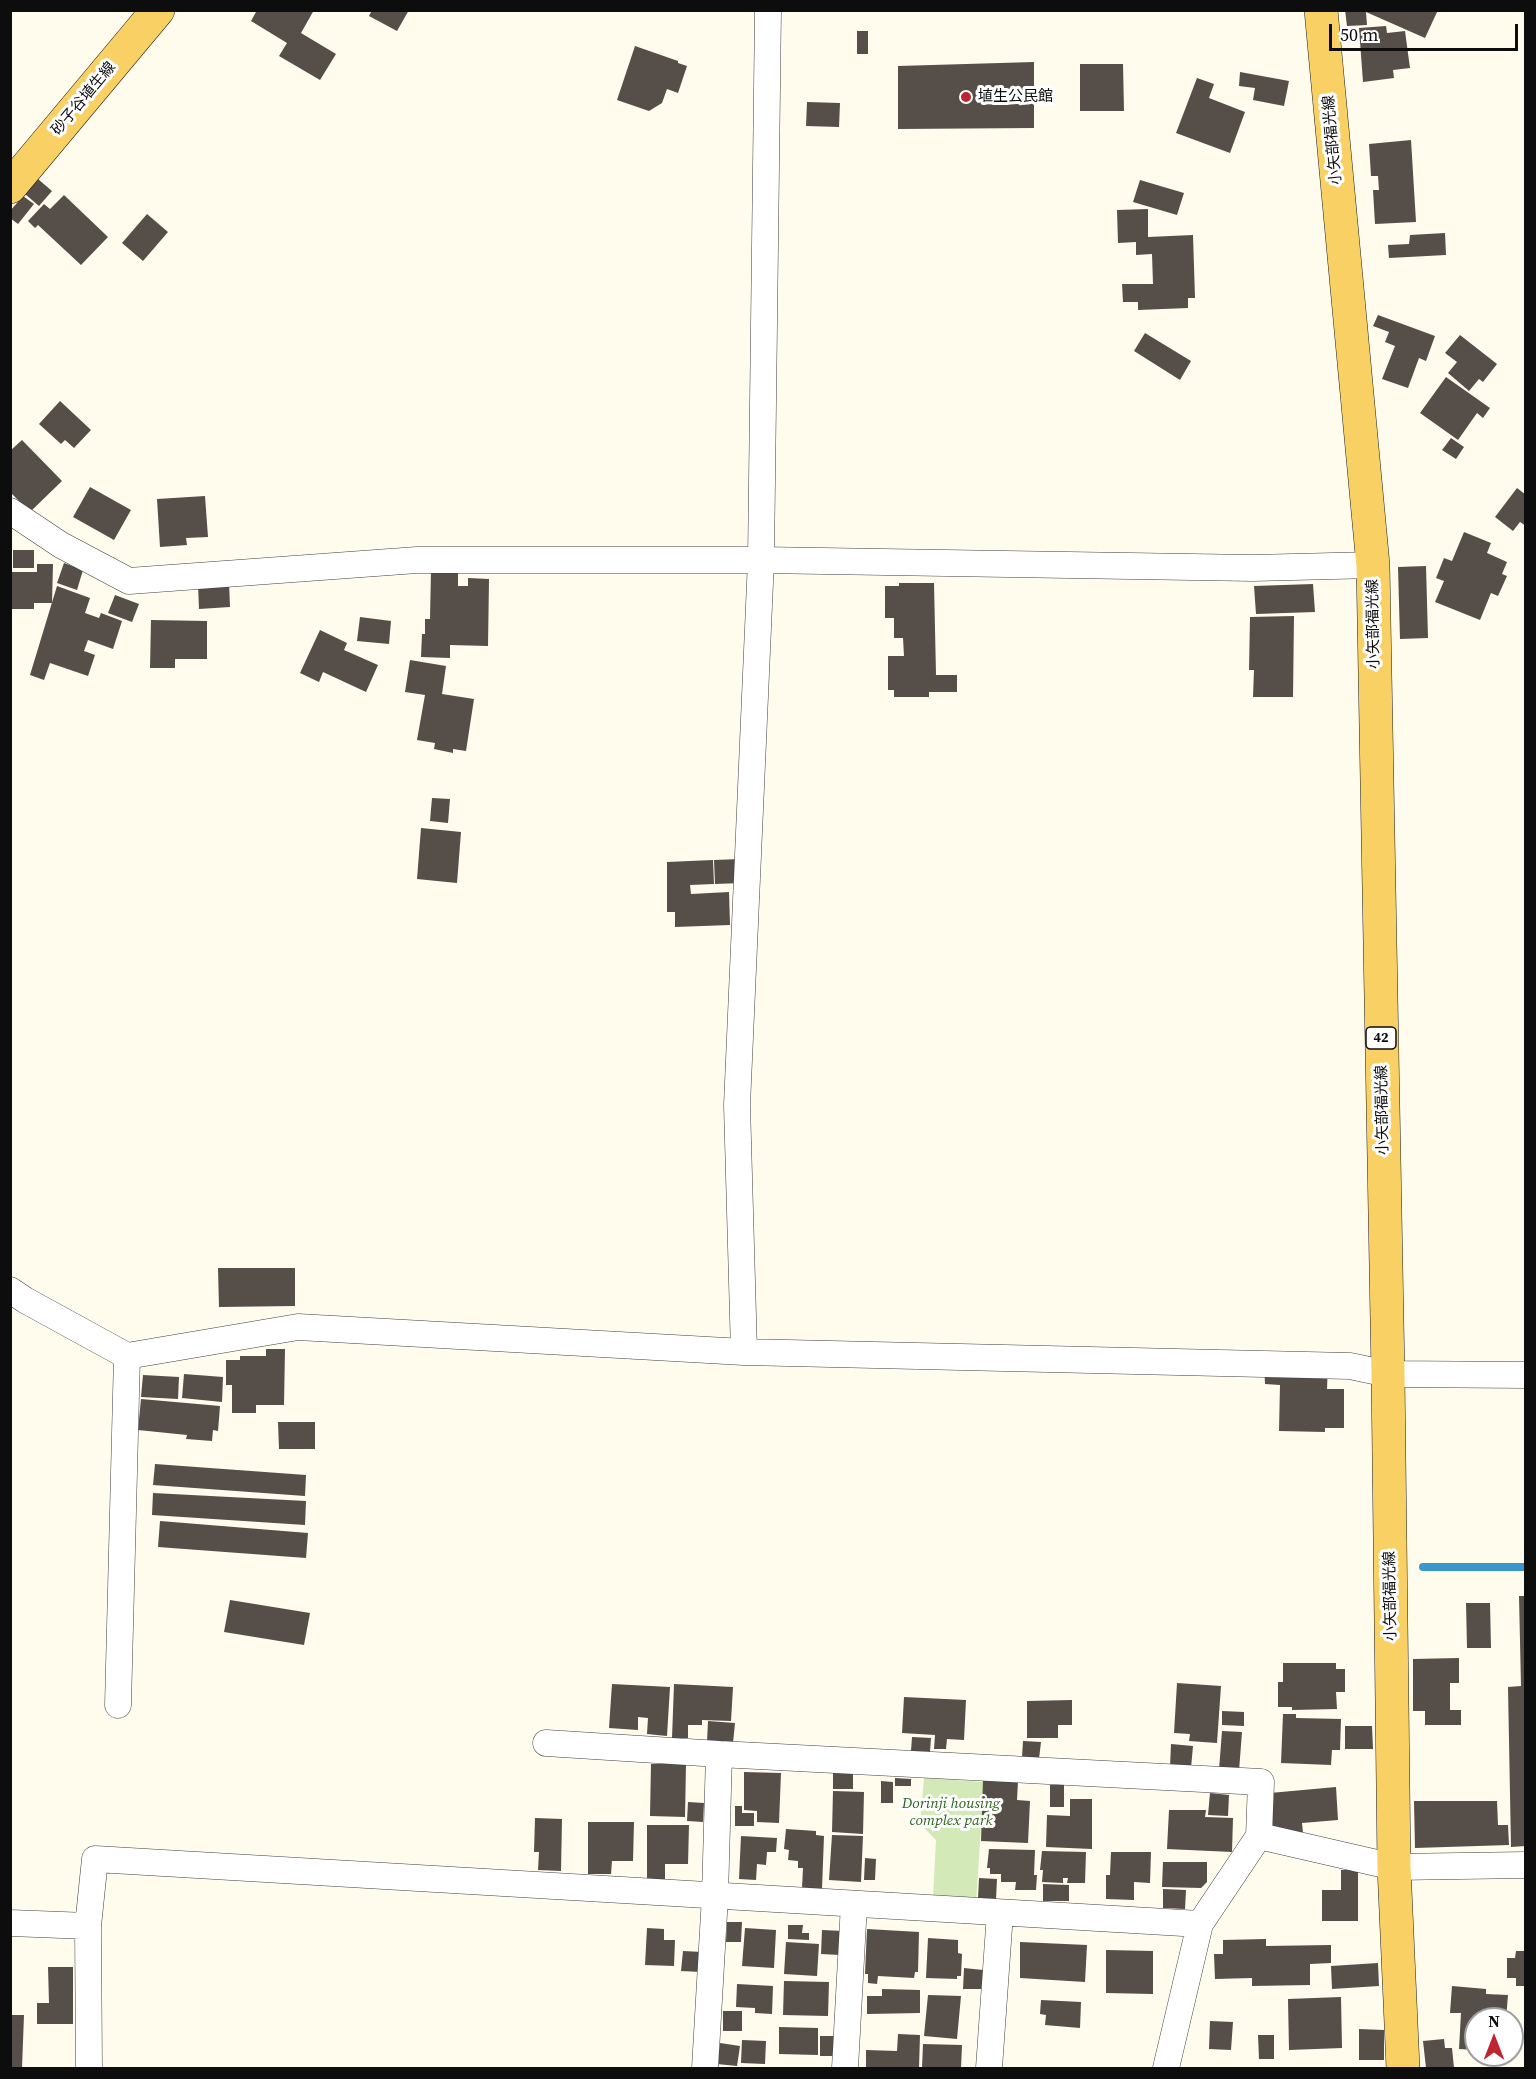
<!DOCTYPE html>
<meta charset="utf-8">
<style>
body{margin:0}
#map{position:relative;width:1536px;height:2079px;overflow:hidden;background:#fffbed;font-family:"Source Serif 4",serif}
canvas{display:block}
.frame{position:absolute;inset:0;border:12px solid #0d0d0d;pointer-events:none}
.north{position:absolute;left:1464px;top:2007px;width:60px;height:60px;box-sizing:border-box;background:#fff;border:2px solid #9e9e9e;border-radius:50%;rotate:0deg;font-size:16px;font-weight:700;line-height:24px;text-align:center;color:#0d0d0d}
.north::after{content:'';display:block;margin:auto;width:21px;height:27px;background:#be2530;clip-path:polygon(50% 0,100% 100%,50% 72%,0 100%)}
.scale{position:absolute;left:1329px;top:24px;width:189px;height:27px;box-sizing:border-box;border:3px solid #0d0d0d;border-top:0;padding-left:8px;font-size:18px;line-height:21px;white-space:nowrap;color:#0d0d0d;-webkit-text-stroke:4px #fff;paint-order:stroke}
</style>
<div id="map">
<canvas width="1536" height="2079"></canvas>
<div class="frame"></div>
<div class="north">N</div>
<div class="scale">50 m</div>
</div>
<script>
const g = document.querySelector('canvas').getContext('2d');
g.lineJoin = 'round';
function fill(path, color) {
  g.fillStyle = color;
  g.fill(path, 'evenodd');
}
function poly(rows) {
  const path = new Path2D();
  for (const r of rows) {
    path.moveTo(r[0], r[1]);
    for (let i = 2; i < r.length; i += 2) path.lineTo(r[i], r[i + 1]);
  }
  return path;
}
function trace(path, color, width, dash) {
  g.strokeStyle = color;
  g.lineWidth = width;
  g.lineCap = dash ? 'butt' : 'round';
  g.setLineDash(dash || []);
  g.stroke(path);
}
function write(font, color, halo, rows, align = 'center') {
  g.font = font + ' "Source Serif 4","Noto Sans JP",serif';
  g.lineWidth = 6;
  g.setLineDash([]);
  g.textBaseline = 'middle';
  g.strokeStyle = halo;
  g.fillStyle = color;
  for (const [text, x, y, turn = 0] of rows) {
    g.save();
    g.translate(x, y);
    g.rotate((+turn || 0) * Math.PI / 180);
    g.textAlign = isNaN(turn) ? turn : align;
    if (halo) g.strokeText(text, 0, 0);
    g.fillText(text, 0, 0);
    g.restore();
  }
}
fill(poly([
 [924,1778,984,1782,976,1903,933,1898,936,1840,920,1824]
]), '#d3e9b7');
trace(poly([
 [1423,1567,1526,1567]
]), '#3997ce', 8);
fill(poly([
 [253,10,314,10,301,33,336,54,320,80,279,56,287,43,251,21,256,12],
 [372,10,409,10,397,31,369,16],
 [1345,10,1438,10,1425,38,1366,12,1367,25,1347,26],
 [1386,26,1387,33,1405,31,1410,68,1393,70,1394,78,1363,82,1359,28],
 [857,31,868,31,868,54,857,54],
 [635,46,678,61,678,63,687,66,678,93,667,89,662,103,649,111,617,100],
 [1034,62,1034,128,898,129,898,66],
 [1080,64,1123,64,1124,111,1080,111],
 [1240,72,1289,81,1284,106,1253,100,1255,88,1239,86],
 [1197,78,1214,84,1209,98,1245,112,1230,153,1176,133],
 [807,102,840,103,839,127,806,126],
 [1411,140,1416,222,1375,224,1373,190,1379,190,1378,176,1371,176,1369,144],
 [38,179,52,191,39,206,25,194],
 [1140,180,1184,193,1177,215,1133,202],
 [64,195,108,237,81,265,38,225,35,228,28,221,44,204,50,209],
 [23,196,34,204,18,224,10,218,10,211],
 [1148,209,1148,237,1193,235,1195,298,1188,298,1188,308,1138,310,1138,302,1123,302,1122,284,1153,284,1152,254,1136,255,1136,242,1118,243,1117,210],
 [147,214,168,232,143,261,122,243],
 [1445,233,1446,255,1389,258,1388,245,1409,244,1410,235],
 [1378,315,1435,336,1426,361,1419,358,1408,388,1382,379,1395,346,1385,342,1389,332,1373,326],
 [1145,333,1191,361,1180,380,1134,351],
 [1460,335,1497,364,1483,382,1479,379,1469,391,1448,373,1457,362,1445,353],
 [1446,377,1490,408,1483,418,1477,413,1458,440,1420,413],
 [60,401,91,430,74,448,65,440,61,444,39,424],
 [1451,438,1464,447,1456,459,1442,450],
 [22,440,62,481,30,512,10,492,10,451],
 [90,487,131,510,114,540,73,517],
 [1517,488,1526,495,1526,526,1520,522,1513,531,1495,517],
 [205,496,208,537,186,538,187,545,160,547,157,499],
 [1464,532,1491,543,1487,553,1507,562,1502,574,1507,576,1498,596,1491,593,1480,620,1435,602,1444,581,1436,578,1444,558,1452,561],
 [13,550,34,550,34,568,13,568],
 [64,563,83,570,77,590,57,583],
 [37,564,53,564,52,603,34,603,34,609,10,609,10,572,37,572],
 [1426,566,1428,638,1400,639,1398,567],
 [431,571,458,572,458,586,468,586,468,578,489,579,488,646,450,645,450,658,421,657,422,634,425,634,425,619,430,619],
 [229,582,230,607,199,609,198,584],
 [899,583,934,583,936,675,957,675,957,692,929,692,929,697,894,697,894,690,888,690,888,656,904,656,903,638,894,638,894,618,885,618,885,586,899,586],
 [1313,584,1315,612,1256,614,1254,586],
 [57,586,90,598,85,613,99,618,101,613,122,621,113,649,88,640,84,651,95,655,88,676,50,663,44,680,30,675],
 [115,595,139,604,132,622,108,613],
 [1294,616,1293,697,1253,697,1254,670,1249,670,1250,617],
 [360,617,391,621,389,644,357,641],
 [151,620,207,621,207,659,175,659,175,668,150,668],
 [320,630,347,643,344,650,378,665,366,692,323,672,319,682,300,673],
 [410,660,446,666,442,694,474,699,466,751,453,749,453,753,434,749,435,743,417,740,425,695,405,692],
 [432,798,450,799,448,823,430,821],
 [421,828,461,832,457,883,417,879],
 [741,859,742,883,715,884,714,860],
 [713,860,714,884,690,885,691,894,729,892,730,925,675,927,675,912,667,912,667,862],
 [218,1268,295,1268,295,1306,219,1307],
 [266,1349,285,1349,284,1405,256,1405,256,1413,232,1413,232,1385,226,1385,226,1360,240,1360,240,1356,266,1356],
 [1264,1361,1328,1362,1327,1389,1344,1389,1344,1428,1325,1428,1325,1432,1279,1431,1280,1385,1265,1384],
 [184,1374,223,1377,222,1402,182,1398],
 [143,1375,179,1377,178,1399,141,1397],
 [141,1399,220,1406,218,1431,213,1430,212,1441,186,1439,187,1435,138,1430],
 [278,1422,315,1422,315,1449,279,1449],
 [155,1464,306,1475,305,1496,153,1485],
 [153,1493,306,1501,305,1525,152,1515],
 [160,1521,308,1533,306,1558,158,1547],
 [1519,1596,1526,1596,1526,1846,1511,1847,1508,1687,1521,1686],
 [230,1600,310,1613,304,1645,224,1632],
 [1466,1603,1490,1603,1491,1648,1467,1648],
 [1459,1658,1459,1683,1450,1683,1450,1710,1461,1710,1461,1725,1425,1725,1425,1711,1413,1711,1413,1659],
 [1283,1663,1336,1663,1336,1669,1345,1669,1345,1692,1336,1692,1337,1709,1292,1710,1292,1707,1278,1707,1278,1682,1283,1682],
 [1177,1683,1221,1686,1217,1743,1189,1741,1190,1734,1174,1733],
 [612,1684,670,1687,667,1736,647,1734,648,1718,638,1717,638,1730,609,1728],
 [674,1684,733,1687,731,1721,702,1720,702,1725,688,1725,688,1738,672,1738],
 [904,1697,966,1700,964,1740,947,1739,946,1749,934,1749,935,1735,902,1733],
 [1072,1700,1072,1725,1058,1725,1058,1738,1027,1738,1027,1701],
 [1222,1711,1244,1712,1244,1726,1222,1725],
 [1283,1714,1296,1714,1296,1718,1341,1719,1340,1750,1332,1750,1331,1765,1281,1763],
 [708,1721,735,1723,733,1743,707,1742],
 [1345,1726,1372,1726,1373,1749,1345,1749],
 [1222,1731,1242,1732,1239,1771,1219,1770],
 [912,1737,931,1738,930,1752,911,1751],
 [1023,1741,1041,1742,1039,1759,1022,1757],
 [1171,1744,1193,1746,1191,1768,1170,1767],
 [651,1764,686,1764,685,1817,650,1816],
 [744,1772,781,1773,779,1823,757,1822,757,1811,744,1810],
 [833,1773,853,1773,853,1789,833,1789],
 [895,1778,911,1779,911,1786,895,1786],
 [983,1780,1018,1781,1017,1800,1030,1801,1028,1843,981,1841],
 [881,1781,893,1782,893,1803,881,1803],
 [1050,1785,1064,1785,1064,1807,1050,1807],
 [1336,1787,1338,1820,1302,1823,1303,1833,1273,1829,1270,1793],
 [833,1791,864,1792,863,1834,832,1832],
 [1210,1793,1229,1795,1228,1816,1208,1815],
 [1070,1799,1092,1799,1092,1849,1046,1847,1047,1815,1070,1816],
 [1414,1801,1497,1801,1498,1825,1508,1825,1509,1845,1415,1848],
 [688,1802,704,1803,703,1822,687,1821],
 [735,1806,742,1806,742,1813,754,1813,754,1826,735,1826],
 [1169,1810,1206,1810,1205,1817,1233,1818,1232,1852,1167,1849],
 [535,1818,562,1819,561,1871,538,1870,539,1852,534,1852],
 [588,1822,634,1822,633,1861,612,1861,611,1874,588,1874],
 [647,1825,689,1825,688,1864,665,1864,665,1880,647,1880],
 [786,1829,816,1831,816,1835,824,1836,822,1889,802,1888,803,1868,798,1868,798,1861,788,1860,789,1850,784,1849],
 [832,1835,863,1836,861,1882,829,1880],
 [741,1836,777,1838,776,1852,767,1852,766,1865,757,1864,756,1880,739,1879],
 [989,1849,1035,1850,1034,1875,1037,1875,1036,1890,1015,1890,1016,1882,1001,1882,1001,1874,990,1874,990,1868,987,1868],
 [1042,1851,1086,1852,1085,1883,1067,1883,1068,1878,1063,1878,1063,1883,1042,1882,1043,1870,1040,1870],
 [1111,1852,1151,1852,1150,1883,1134,1882,1134,1900,1106,1899,1106,1875,1110,1875],
 [865,1858,876,1859,875,1880,864,1880],
 [1163,1862,1207,1862,1207,1882,1201,1888,1162,1887],
 [1341,1870,1358,1870,1358,1921,1322,1921,1322,1890,1341,1890],
 [979,1878,997,1879,996,1899,978,1898],
 [1043,1884,1069,1885,1069,1901,1043,1901],
 [1163,1889,1186,1890,1185,1909,1163,1908],
 [727,1922,742,1922,741,1942,726,1942],
 [788,1925,803,1925,802,1933,809,1933,809,1940,788,1939],
 [647,1928,664,1929,664,1940,675,1940,674,1966,645,1965],
 [745,1928,776,1930,774,1968,742,1966],
 [867,1929,919,1932,918,1972,915,1972,914,1978,878,1976,877,1984,868,1983,868,1974,865,1974],
 [822,1930,844,1931,840,1955,821,1954],
 [928,1938,958,1940,958,1953,962,1954,961,1976,957,1976,957,1979,926,1978],
 [1266,1939,1266,1946,1331,1945,1331,1963,1310,1964,1310,1985,1252,1986,1252,1978,1215,1979,1214,1954,1223,1954,1223,1940],
 [786,1942,819,1944,817,1976,784,1974],
 [1020,1942,1087,1945,1085,1982,1020,1978],
 [1106,1950,1153,1951,1153,1994,1106,1993],
 [683,1951,702,1952,701,1972,681,1971],
 [1516,1951,1526,1951,1526,1986,1516,1986,1516,1978,1507,1978,1507,1958,1515,1958],
 [1378,1963,1379,1986,1332,1989,1331,1966],
 [48,1967,73,1967,73,2024,37,2024,37,2003,49,2003],
 [964,1968,983,1970,982,1989,963,1989],
 [784,1981,829,1982,828,2016,783,2015],
 [737,1984,773,1986,772,2014,755,2013,755,2008,736,2007],
 [1452,1986,1486,1989,1486,1994,1508,1995,1506,2019,1476,2019,1476,2050,1459,2049,1461,2013,1450,2013],
 [882,1989,920,1990,920,2013,867,2014,867,1996,882,1996],
 [928,1995,961,1996,957,2039,924,2036],
 [1341,1997,1342,2048,1289,2050,1288,1999],
 [1041,2000,1081,2002,1080,2028,1045,2025,1046,2015,1040,2014],
 [723,2011,742,2011,742,2031,723,2031],
 [10,2015,24,2015,22,2068,10,2068],
 [1210,2021,1233,2022,1231,2050,1209,2049],
 [779,2027,818,2028,818,2055,779,2054],
 [1359,2029,1384,2030,1384,2060,1359,2060],
 [898,2034,920,2035,919,2068,866,2068,866,2050,897,2051],
 [1258,2035,1274,2035,1274,2059,1259,2059],
 [820,2036,837,2036,837,2056,820,2056],
 [1444,2039,1445,2048,1452,2048,1454,2068,1426,2068,1423,2041],
 [742,2040,766,2041,765,2064,741,2063],
 [720,2043,740,2046,737,2066,717,2064],
 [923,2044,962,2045,961,2068,922,2068]
]), '#564e49');
const minor = poly([
 [10,511,61,545,129,581,417,560,761,560,1253,568,1373,565],
 [10,1290,25,1300,127,1356,298,1327,744,1352,1350,1366,1388,1374,1526,1375],
 [744,1352,737,1105,761,560,768,10],
 [118,1705,127,1356],
 [546,1743,719,1754],
 [1259,1836,1394,1867,1526,1865],
 [10,1923,88,1926],
 [89,2068,88,1926,95,1859,1200,1924],
 [705,2068,715,1896,719,1754,1261,1782,1259,1836,1200,1924,1166,2068],
 [845,2068,854,1904],
 [989,2068,1000,1913]
]);
const major = poly([
 [1321,10,1373,565,1388,1374,1394,1867,1403,2068],
 [10,187,158,10]
]);
trace(minor, '#404040', 27);
trace(major, '#1e1e1e', 34);
trace(minor, '#fff', 26);
trace(major, '#f9d063', 33);
for (const [x, y, r, color] of [
 [966,97,6,"#be2530"]
]) {
  const dot = new Path2D();
  dot.arc(x, y, r, 0, 2 * Math.PI);
  g.fillStyle = color;
  g.fill(dot);
  trace(dot, '#fff', 2);
}
for (const [x, y, w] of [
 [1381,1038,30]
]) {
  const box = new Path2D();
  box.roundRect(x - w / 2, y - 11, w, 22, 4.5);
  g.fillStyle = '#fff';
  g.fill(box);
  trace(box, '#0d0d0d', 1.5);
}
write('bold 14px', '#0d0d0d', null, [
 ["42",1381,1038]
]);
write('15px', '#0d0d0d', '#fff', [
 ["埴生公民館",978,97]
], 'left');
write('15px', '#0d0d0d', '#fff', [
 ["砂子谷埴生線",84,99,-50],
 ["小矢部福光線",1333,140,-95],
 ["小矢部福光線",1374,624,-91],
 ["小矢部福光線",1383,1110,-91],
 ["小矢部福光線",1391,1596,-91]
]);
write('italic 15px', '#2e651d', '#fff', [
 ["Dorinji housing",951,1804],
 ["complex park",951,1821]
]);
</script>
